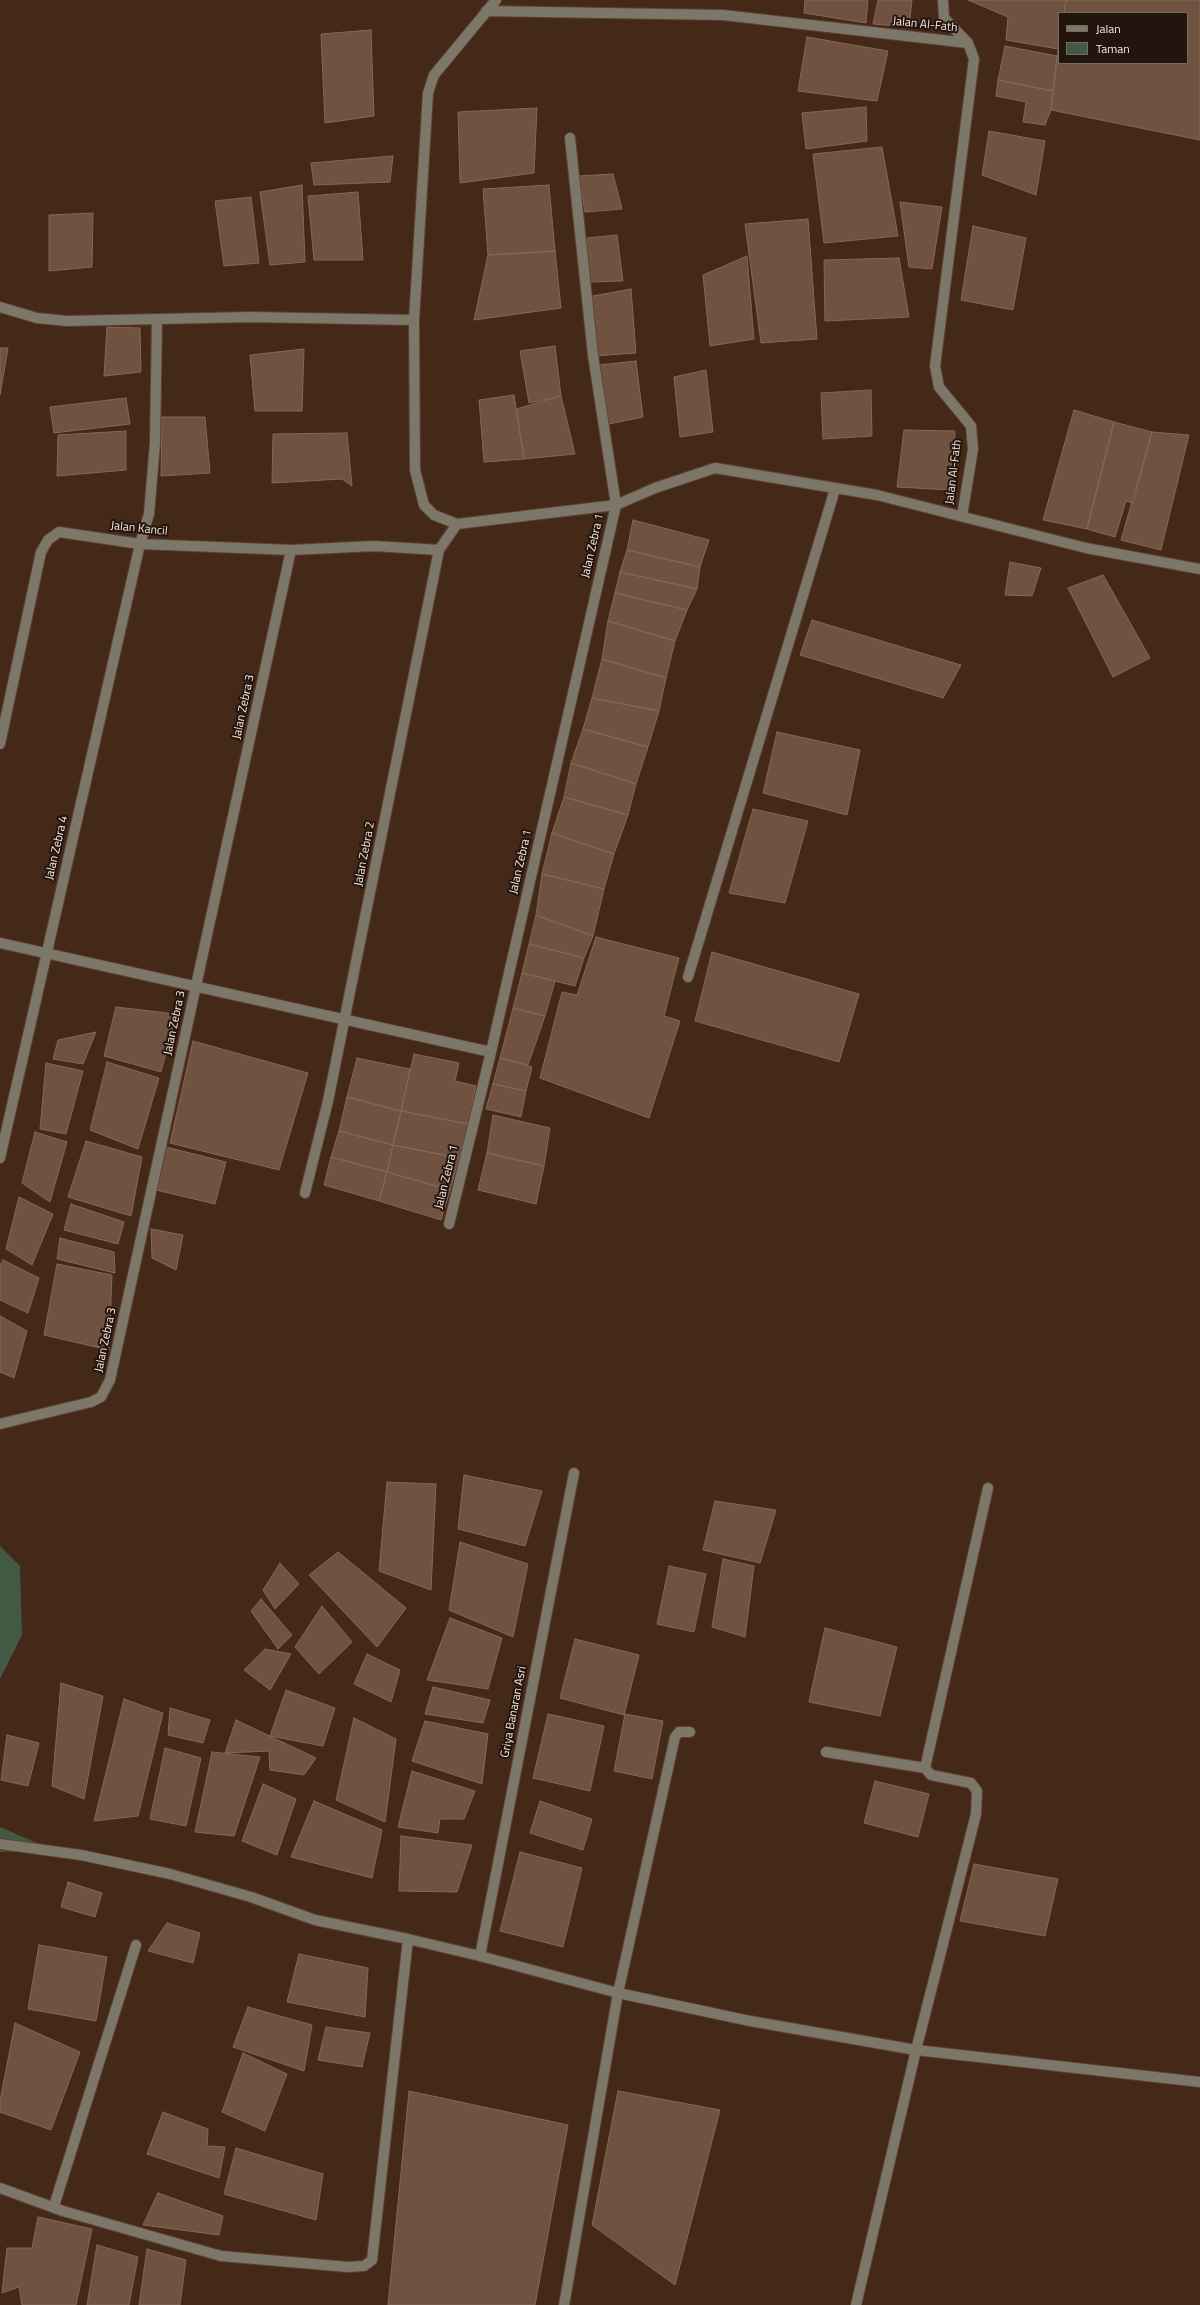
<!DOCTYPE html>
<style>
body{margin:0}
#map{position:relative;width:1200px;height:2305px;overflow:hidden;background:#442818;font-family:"Titillium Web",sans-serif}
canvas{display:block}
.legend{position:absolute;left:1058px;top:12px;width:130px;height:52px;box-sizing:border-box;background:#21150e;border:1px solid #786961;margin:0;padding:5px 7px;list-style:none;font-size:12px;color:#fbe8de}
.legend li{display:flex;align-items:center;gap:8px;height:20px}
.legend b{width:20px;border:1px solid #786961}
</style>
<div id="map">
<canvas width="1200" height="2305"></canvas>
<ul class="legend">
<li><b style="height:5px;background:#7c7769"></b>Jalan</li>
<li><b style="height:11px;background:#425944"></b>Taman</li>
</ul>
</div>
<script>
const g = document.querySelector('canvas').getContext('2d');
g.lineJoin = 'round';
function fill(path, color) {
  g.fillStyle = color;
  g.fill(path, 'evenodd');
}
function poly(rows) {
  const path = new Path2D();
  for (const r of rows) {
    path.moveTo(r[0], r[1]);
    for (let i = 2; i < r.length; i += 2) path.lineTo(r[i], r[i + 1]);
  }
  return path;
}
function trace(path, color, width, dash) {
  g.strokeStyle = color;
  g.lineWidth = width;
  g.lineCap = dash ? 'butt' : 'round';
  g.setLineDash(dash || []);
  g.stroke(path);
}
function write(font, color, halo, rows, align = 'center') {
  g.font = font + ' "Titillium Web",sans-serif';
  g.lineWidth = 4;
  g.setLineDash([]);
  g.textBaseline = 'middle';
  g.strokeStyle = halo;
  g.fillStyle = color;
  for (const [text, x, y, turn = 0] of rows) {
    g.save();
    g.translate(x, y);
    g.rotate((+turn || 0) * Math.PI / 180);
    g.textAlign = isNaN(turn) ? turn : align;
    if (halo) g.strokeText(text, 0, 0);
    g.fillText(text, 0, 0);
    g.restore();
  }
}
fill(poly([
 [0,1546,20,1566,22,1635,0,1679],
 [0,1827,53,1850,0,1852]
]), '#425944');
const building = poly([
 [805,0,868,0,866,23,804,13,805,0],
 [878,0,912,0,909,27,873,24,878,0],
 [968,0,1066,0,1064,13,1059,13,1058,49,1006,40,1008,17,968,0],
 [1066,0,1200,0,1200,140,1051,110,1059,43,1059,63,1187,63,1187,13,1064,13,1066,0],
 [371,30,374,116,325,123,321,34,371,30],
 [807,37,888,51,877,101,798,91,807,37],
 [1005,46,1057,56,1053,91,998,80,1005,46],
 [998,80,1053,91,1051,110,1045,125,1023,122,1026,102,996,96,998,80],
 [866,107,867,141,806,149,802,113,866,107],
 [537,108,534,173,460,183,458,112,537,108],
 [989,131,1045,141,1036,195,982,175,989,131],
 [882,147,898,236,824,243,813,154,882,147],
 [393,156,390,182,314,185,311,163,393,156],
 [613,174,622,209,585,212,579,176,613,174],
 [302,185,305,262,270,265,260,192,302,185],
 [549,185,555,251,488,255,483,189,549,185],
 [358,192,363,260,314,260,308,196,358,192],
 [251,197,259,263,224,266,215,201,251,197],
 [900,202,942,207,932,269,909,267,900,202],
 [93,213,92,267,49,271,49,215,93,213],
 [808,219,817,339,761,343,745,224,808,219],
 [973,226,1026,238,1013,310,961,300,973,226],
 [617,235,623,281,590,282,587,238,617,235],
 [555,251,561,308,474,320,488,255,555,251],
 [747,256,754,339,710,346,703,275,747,256],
 [899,258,909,317,825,321,824,260,899,258],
 [631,289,636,353,595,356,593,296,631,289],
 [107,327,140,328,141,372,104,376,107,327],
 [555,346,561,396,529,403,520,351,555,346],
 [0,348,8,348,0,395,0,348],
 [304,349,302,411,255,411,250,355,304,349],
 [636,361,643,417,609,424,599,365,636,361],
 [706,370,713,432,680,437,674,377,706,370],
 [871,390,872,436,823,439,821,393,871,390],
 [514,395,524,459,484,462,479,400,514,395],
 [561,396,575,454,524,459,516,409,561,396],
 [126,398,130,424,54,433,50,407,126,398],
 [1074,410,1114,422,1087,529,1043,520,1074,410],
 [162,417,205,417,210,473,161,476,162,417],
 [1114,422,1152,432,1133,503,1126,501,1115,537,1087,529,1114,422],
 [904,430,955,431,951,490,897,487,904,430],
 [126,431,126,470,57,476,58,435,126,431],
 [1152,432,1189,435,1161,550,1121,540,1152,432],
 [347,433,352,486,342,479,272,483,273,434,347,433],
 [633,520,709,540,700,567,627,550,633,520],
 [627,550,700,567,697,589,620,572,627,550],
 [1010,562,1041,568,1032,596,1005,595,1010,562],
 [620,572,697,589,687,610,615,593,620,572],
 [1103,575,1150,658,1113,677,1068,588,1103,575],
 [615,593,687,610,675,641,608,621,615,593],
 [812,620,961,665,943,698,800,655,812,620],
 [608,621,675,641,666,678,602,659,608,621],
 [602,659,666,678,659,711,592,698,602,659],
 [592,698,659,711,648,747,583,729,592,698],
 [583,729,648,747,636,784,571,763,583,729],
 [777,732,860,750,847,815,763,793,777,732],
 [571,763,636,784,628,815,564,797,571,763],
 [564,797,628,815,614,854,552,833,564,797],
 [753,809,808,821,785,903,729,893,753,809],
 [552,833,614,854,604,889,542,874,552,833],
 [542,874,604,889,593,936,536,915,542,874],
 [536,915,593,936,584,958,529,944,536,915],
 [596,937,679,958,664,1016,680,1021,649,1118,540,1078,562,992,577,995,596,937],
 [529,944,584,958,575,986,522,973,529,944],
 [712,952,859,994,839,1062,695,1021,712,952],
 [522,973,555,981,545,1016,513,1008,522,973],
 [116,1007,176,1014,161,1072,104,1056,116,1007],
 [513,1008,545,1016,528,1065,500,1058,513,1008],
 [96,1032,83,1064,53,1059,58,1040,96,1032],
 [193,1041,308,1073,279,1170,170,1143,193,1041],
 [414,1054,459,1063,455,1081,476,1086,468,1124,401,1111,414,1054],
 [357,1058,410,1069,401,1111,347,1097,357,1058],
 [500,1058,532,1067,526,1091,493,1084,500,1058],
 [107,1062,159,1078,138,1149,90,1130,107,1062],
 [46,1063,83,1071,66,1134,40,1129,46,1063],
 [493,1084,526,1091,521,1117,486,1109,493,1084],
 [347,1097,401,1111,393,1145,339,1131,347,1097],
 [401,1111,468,1124,459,1158,393,1145,401,1111],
 [493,1115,550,1128,544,1166,487,1153,493,1115],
 [339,1131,393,1145,387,1172,331,1157,339,1131],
 [35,1132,67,1142,50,1202,22,1183,35,1132],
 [86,1141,142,1157,131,1216,68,1197,86,1141],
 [393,1145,459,1158,450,1190,387,1172,393,1145],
 [166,1147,226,1162,215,1204,156,1190,166,1147],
 [487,1153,544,1166,536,1204,478,1190,487,1153],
 [331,1157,387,1172,379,1201,324,1185,331,1157],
 [387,1172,450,1190,441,1220,379,1201,387,1172],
 [19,1197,53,1214,32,1265,6,1249,19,1197],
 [71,1204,124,1222,118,1244,64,1230,71,1204],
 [151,1229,183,1235,176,1270,152,1258,151,1229],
 [60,1238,114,1252,115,1273,57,1259,60,1238],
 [3,1260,39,1278,28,1313,0,1300,0,1265,3,1260],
 [57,1264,112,1275,109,1350,44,1335,57,1264],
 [0,1316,27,1331,14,1378,0,1372,0,1316],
 [464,1475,542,1491,525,1546,458,1529,464,1475],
 [387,1482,436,1484,431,1590,379,1571,387,1482],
 [715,1501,776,1510,760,1563,703,1550,715,1501],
 [460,1542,528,1564,513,1637,449,1610,460,1542],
 [338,1552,406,1608,377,1647,309,1575,338,1552],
 [723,1559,754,1566,745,1637,712,1627,723,1559],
 [280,1563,299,1584,275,1609,263,1590,280,1563],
 [669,1566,706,1574,694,1632,657,1624,669,1566],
 [261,1599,292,1635,278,1649,251,1611,261,1599],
 [322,1606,352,1642,319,1674,295,1647,322,1606],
 [450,1618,502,1638,488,1689,427,1680,450,1618],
 [825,1628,897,1647,880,1716,809,1702,825,1628],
 [575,1639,639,1655,624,1715,560,1698,575,1639],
 [265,1649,291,1654,270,1690,244,1670,265,1649],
 [367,1654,400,1670,391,1702,354,1684,367,1654],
 [61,1683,103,1696,84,1799,52,1786,61,1683],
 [433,1687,490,1700,483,1723,425,1714,433,1687],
 [286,1690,335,1708,323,1746,270,1736,286,1690],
 [124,1699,163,1713,138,1816,94,1821,124,1699],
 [170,1708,210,1720,203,1743,168,1735,170,1708],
 [548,1714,604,1726,590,1791,533,1778,548,1714],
 [625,1714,663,1721,652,1779,614,1771,625,1714],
 [354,1718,396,1739,385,1822,336,1800,354,1718],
 [236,1720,316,1758,304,1775,270,1770,269,1751,225,1753,236,1720],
 [425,1721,488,1734,482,1784,412,1761,425,1721],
 [7,1735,39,1743,28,1786,1,1780,7,1735],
 [165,1748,201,1758,186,1826,150,1819,165,1748],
 [212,1752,260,1757,234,1836,195,1832,212,1752],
 [412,1771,475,1791,464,1819,440,1819,438,1833,398,1827,412,1771],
 [875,1781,929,1794,918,1837,864,1823,875,1781],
 [263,1784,296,1799,277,1855,242,1841,263,1784],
 [314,1801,382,1830,372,1878,291,1857,314,1801],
 [540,1801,592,1819,583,1850,530,1833,540,1801],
 [401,1836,472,1845,457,1892,399,1891,401,1836],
 [520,1852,582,1868,563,1947,500,1931,520,1852],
 [974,1864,1058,1879,1045,1936,960,1921,974,1864],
 [68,1882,102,1893,95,1917,61,1907,68,1882],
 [167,1923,200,1933,193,1963,148,1951,167,1923],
 [39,1945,107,1957,96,2021,28,2009,39,1945],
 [299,1954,368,1968,365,2017,287,2002,299,1954],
 [248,2007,312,2025,304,2071,233,2047,248,2007],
 [15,2023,80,2052,51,2130,0,2112,0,2101,15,2023],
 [326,2027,370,2033,362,2067,318,2060,326,2027],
 [243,2053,287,2074,265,2131,222,2112,243,2053],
 [409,2091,568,2125,535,2305,388,2305,409,2091],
 [618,2091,720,2110,675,2285,592,2225,618,2091],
 [163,2112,208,2129,207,2146,225,2147,219,2178,147,2154,163,2112],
 [236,2148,323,2174,316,2220,224,2194,236,2148],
 [158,2193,223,2216,219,2235,143,2225,158,2193],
 [38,2217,92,2229,76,2305,22,2305,19,2287,2,2293,7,2248,32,2248,38,2217],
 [97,2245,138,2257,129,2305,87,2305,97,2245],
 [147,2249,186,2260,180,2305,139,2305,147,2249]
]);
fill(building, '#705241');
trace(building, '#876756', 1);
const minor = poly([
 [943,0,944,18,968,43],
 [486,11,723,15,968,43,974,59,935,366,939,387,971,426,973,449,962,516],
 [0,307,37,318,67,321,250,317,414,320,415,470,424,505,434,515,457,524,616,505,655,488,715,468,877,495,1086,548,1200,569],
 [414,320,428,93,434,75,496,0],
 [0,744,41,552,48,540,59,532,140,544,291,550,374,546,439,550],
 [0,943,491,1052],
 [688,977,835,489],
 [0,1158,140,544,149,514,155,443,157,319],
 [305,1193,328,1101,439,550,457,524],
 [449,1224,491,1052,616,505,593,355,570,138],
 [0,1424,91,1402,101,1397,110,1380,291,550],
 [826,1752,925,1768,931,1775,971,1783,977,1791,976,1814,916,2050,856,2305],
 [925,1768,988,1488],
 [0,1844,81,1855,170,1874,251,1897,315,1920,408,1939,480,1956,618,1993,750,2021,916,2050,1200,2082],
 [480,1956,574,1473],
 [0,2188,63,2211,221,2256,348,2267,364,2266,372,2260,408,1939],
 [54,2206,136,1945],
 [564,2305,618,1993,675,1737,679,1732,690,1732]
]);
trace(minor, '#5e4334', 12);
trace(minor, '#7c7769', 10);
write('12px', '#fbe8de', '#21150e', [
 ["Jalan Al-Fath",925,25,6],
 ["Jalan Al-Fath",954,472,-83],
 ["Jalan Kancil",139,529,6],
 ["Jalan Zebra 1",593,546,-77],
 ["Jalan Zebra 3",244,707,-78],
 ["Jalan Zebra 4",57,848,-77],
 ["Jalan Zebra 2",365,854,-79],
 ["Jalan Zebra 1",521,862,-77],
 ["Jalan Zebra 3",175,1023,-78],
 ["Jalan Zebra 1",447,1177,-76],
 ["Jalan Zebra 3",106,1340,-78],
 ["Griya Banaran Asri",514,1712,-79]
]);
</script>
